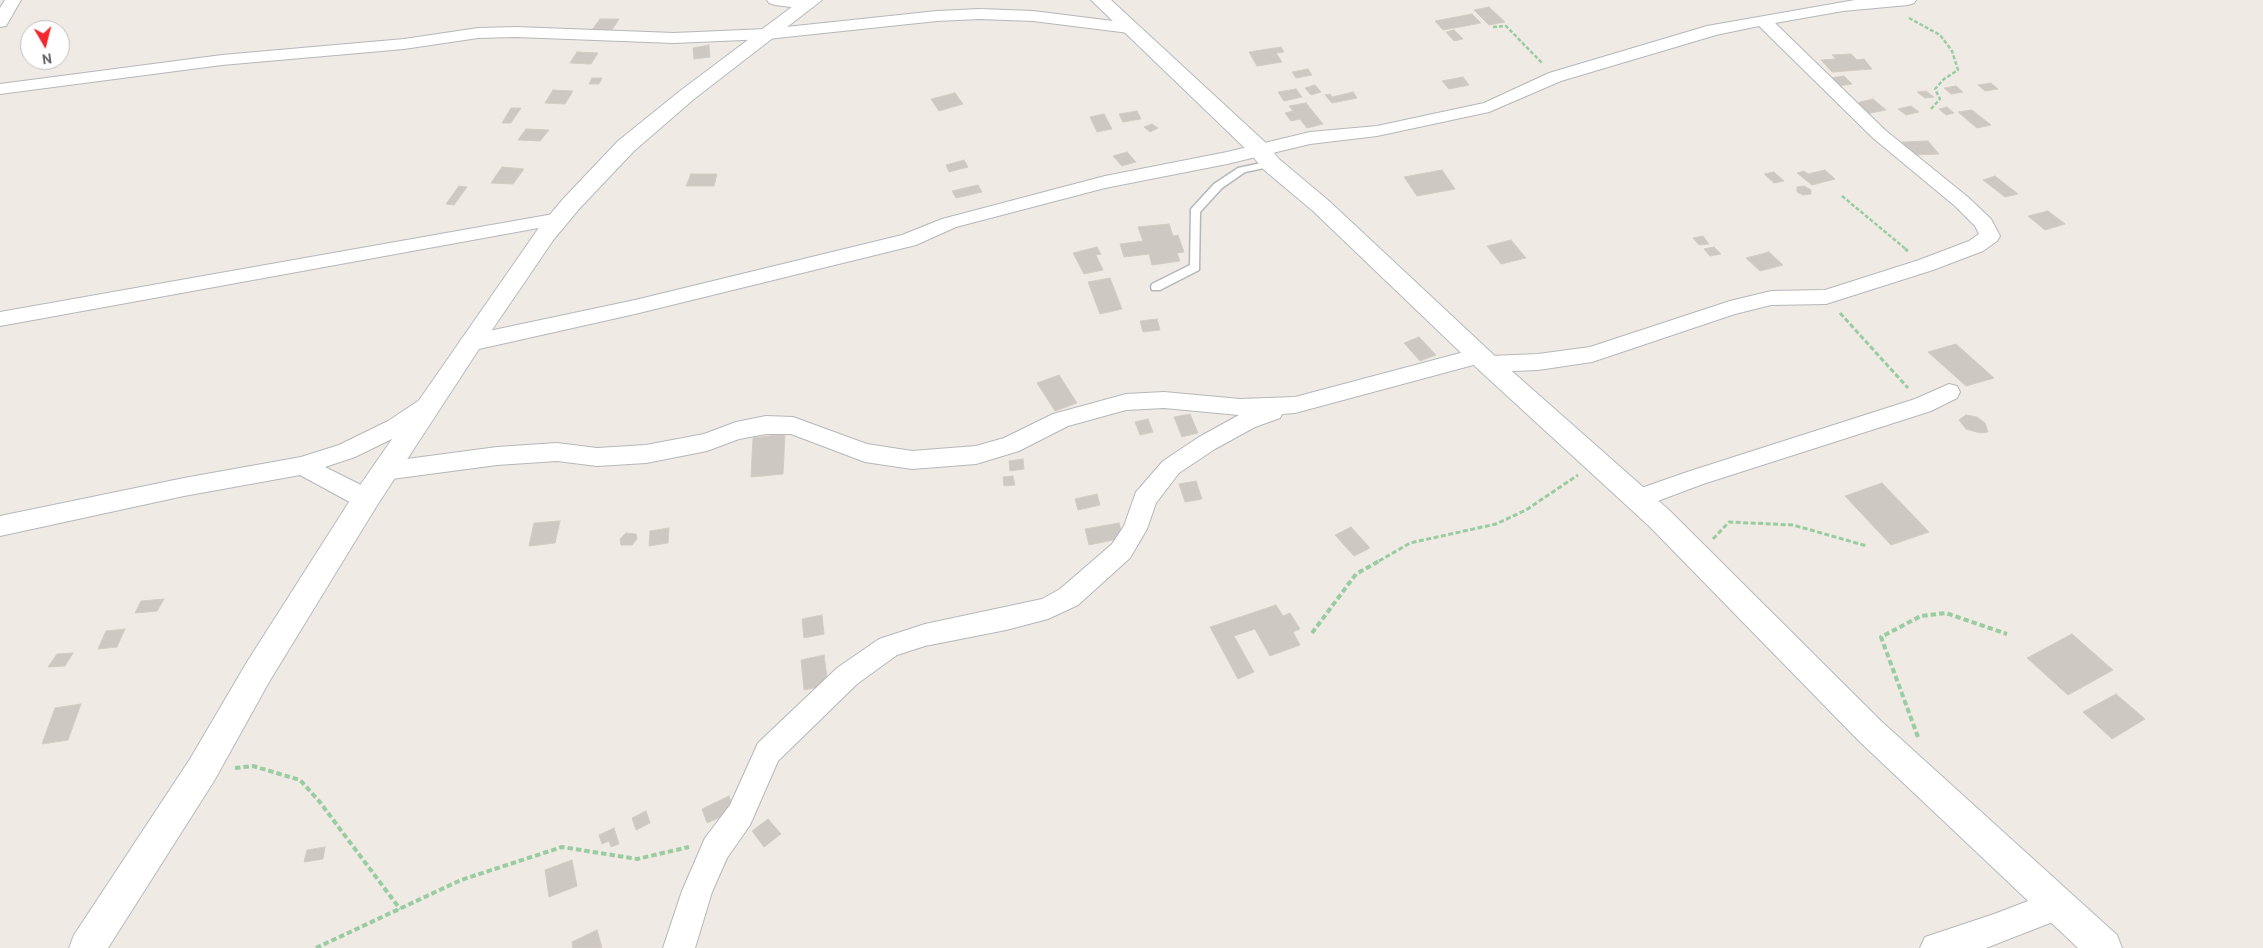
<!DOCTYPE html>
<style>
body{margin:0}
#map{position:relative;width:2263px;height:948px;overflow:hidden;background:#efebe4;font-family:Cabin,sans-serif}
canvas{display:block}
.north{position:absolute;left:20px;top:20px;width:50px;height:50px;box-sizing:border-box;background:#fff;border:1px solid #bec0c1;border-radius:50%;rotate:172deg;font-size:14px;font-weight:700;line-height:20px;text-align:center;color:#5c6165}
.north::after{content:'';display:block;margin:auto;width:18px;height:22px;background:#f3262d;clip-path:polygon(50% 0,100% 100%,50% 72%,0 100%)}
</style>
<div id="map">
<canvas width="2263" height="948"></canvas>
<div class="north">N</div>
</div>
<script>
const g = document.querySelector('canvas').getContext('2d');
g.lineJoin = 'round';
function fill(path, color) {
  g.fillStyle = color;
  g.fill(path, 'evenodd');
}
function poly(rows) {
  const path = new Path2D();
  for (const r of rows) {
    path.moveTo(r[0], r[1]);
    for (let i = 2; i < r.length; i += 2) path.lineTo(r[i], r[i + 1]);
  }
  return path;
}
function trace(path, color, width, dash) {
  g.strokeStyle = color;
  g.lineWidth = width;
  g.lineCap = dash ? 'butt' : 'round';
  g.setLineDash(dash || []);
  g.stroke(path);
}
const building = poly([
 [1489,7,1505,22,1489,25,1474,10,1489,7],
 [1472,14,1481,23,1443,30,1435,21,1472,14],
 [600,19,619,19,612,30,592,30,600,19],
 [1454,30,1463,39,1454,41,1446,32,1454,30],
 [709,45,710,57,694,59,693,48,709,45],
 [1281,47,1284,52,1276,53,1282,62,1257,66,1249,52,1281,47],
 [577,52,598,53,591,64,570,63,577,52],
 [1851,54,1857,60,1864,59,1872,69,1832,72,1821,60,1836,59,1832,55,1851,54],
 [1308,69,1312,75,1296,78,1292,72,1308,69],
 [1844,76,1852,84,1838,86,1830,78,1844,76],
 [1463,77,1469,85,1449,89,1442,81,1463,77],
 [592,78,602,78,599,84,589,84,592,78],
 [1991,83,1998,89,1985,91,1978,85,1991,83],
 [1315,85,1321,92,1311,95,1305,88,1315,85],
 [1956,86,1963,92,1951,94,1944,88,1956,86],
 [1296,89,1302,97,1284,101,1278,92,1296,89],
 [553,90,573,91,565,104,545,103,553,90],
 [1926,91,1934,97,1925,98,1917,92,1926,91],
 [1353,92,1357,98,1332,103,1325,95,1330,94,1332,97,1353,92],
 [955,93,963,104,939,111,931,99,955,93],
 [1873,99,1886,110,1866,114,1852,104,1873,99],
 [1306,103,1323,124,1307,128,1300,119,1291,121,1285,113,1293,111,1289,106,1306,103],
 [1911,106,1919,112,1906,115,1898,109,1911,106],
 [1947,107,1954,113,1946,115,1939,109,1947,107],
 [511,108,521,108,511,123,502,123,511,108],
 [1972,110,1991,125,1977,128,1958,112,1972,110],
 [1137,111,1141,119,1123,122,1119,114,1137,111],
 [1104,114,1112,129,1097,132,1090,117,1104,114],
 [1152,124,1158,128,1150,132,1144,127,1152,124],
 [526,129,549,130,540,141,518,140,526,129],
 [1928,141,1939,154,1912,155,1902,142,1928,141],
 [1127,152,1136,162,1122,166,1113,156,1127,152],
 [964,160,968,167,949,172,946,165,964,160],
 [502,167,524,169,513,184,491,183,502,167],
 [1442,170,1455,189,1417,196,1404,177,1442,170],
 [1825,170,1835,179,1812,185,1797,173,1804,171,1808,174,1825,170],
 [1774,172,1784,181,1774,183,1764,174,1774,172],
 [691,174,717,174,714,186,686,186,691,174],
 [1995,176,2018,194,2005,197,1983,180,1995,176],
 [978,185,982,192,956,198,952,191,978,185],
 [459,186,467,187,454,205,446,204,459,186],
 [1804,186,1811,190,1811,194,1803,195,1797,192,1797,187,1804,186],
 [2048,211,2065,224,2045,230,2028,216,2048,211],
 [1169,224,1173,236,1178,235,1184,252,1177,253,1180,261,1152,265,1149,254,1124,257,1120,244,1143,241,1138,227,1169,224],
 [1703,236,1709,244,1699,245,1693,238,1703,236],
 [1511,240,1526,258,1501,264,1487,246,1511,240],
 [1097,247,1101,254,1096,255,1103,270,1084,274,1073,253,1097,247],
 [1714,247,1721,254,1710,256,1704,249,1714,247],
 [1769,252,1783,265,1760,271,1746,258,1769,252],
 [1110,278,1122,309,1100,314,1088,282,1110,278],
 [1157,319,1160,330,1143,332,1140,321,1157,319],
 [1419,337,1436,355,1420,361,1404,343,1419,337],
 [1956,344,1994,378,1966,386,1928,352,1956,344],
 [1059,375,1077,403,1055,411,1037,383,1059,375],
 [1190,414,1198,433,1182,437,1174,417,1190,414],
 [1966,415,1977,417,1985,423,1988,432,1980,433,1966,429,1959,420,1966,415],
 [1148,419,1153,432,1140,435,1135,422,1148,419],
 [785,434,783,474,751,477,753,438,785,434],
 [1023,459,1024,469,1010,471,1009,461,1023,459],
 [1013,476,1015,485,1004,486,1003,477,1013,476],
 [1196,481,1202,499,1185,502,1179,484,1196,481],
 [1882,483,1929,532,1891,545,1845,496,1882,483],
 [1097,494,1100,505,1078,510,1075,499,1097,494],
 [560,521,555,543,529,546,534,523,560,521],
 [1119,523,1123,538,1089,545,1085,529,1119,523],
 [1351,527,1370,548,1354,556,1335,535,1351,527],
 [669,528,668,543,649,546,650,531,669,528],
 [626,533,636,534,637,539,632,545,621,545,620,539,626,533],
 [164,599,157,611,135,613,141,601,164,599],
 [1276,605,1283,616,1290,613,1300,629,1293,632,1300,645,1270,656,1255,629,1234,636,1254,672,1238,679,1210,627,1276,605],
 [822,615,824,634,804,638,802,619,822,615],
 [125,629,117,647,98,649,106,631,125,629],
 [2072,634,2113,670,2068,695,2027,658,2072,634],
 [73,653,65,666,48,667,57,654,73,653],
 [824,655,828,685,804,690,801,660,824,655],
 [2116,694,2145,719,2112,739,2083,712,2116,694],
 [81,704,68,740,42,744,55,708,81,704],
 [729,796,734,811,707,823,702,809,729,796],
 [646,811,650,823,636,830,632,818,646,811],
 [768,819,781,834,764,847,752,831,768,819],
 [614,828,619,844,611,847,609,841,602,844,599,835,614,828],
 [325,847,323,859,304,862,307,850,325,847],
 [572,860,577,886,549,897,545,870,572,860],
 [597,930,602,948,573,948,572,942,597,930]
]);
fill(building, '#cdc8c2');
trace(building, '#d4ccc1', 1);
const lane = poly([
 [1271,161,1276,164,1274,166,1245,172,1222,188,1200,212,1199,270,1160,290,1152,290,1151,287,1152,284,1190,265,1191,209,1214,184,1238,168,1271,161]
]);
const street = poly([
 [5,0,21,0,6,26,0,27,0,8,5,0],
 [767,0,811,0,815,4,813,7,807,9,775,5,769,3,767,0],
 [1855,0,1916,0,1914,3,1908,5,1843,11,1775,23,1885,130,1969,198,1991,219,2000,236,1997,241,1983,251,1933,270,1826,304,1771,305,1735,314,1592,362,1538,370,1488,372,1480,370,1477,364,1295,413,1282,414,1280,418,1255,427,1215,449,1179,473,1156,503,1147,529,1130,558,1078,605,1048,619,1006,630,925,646,897,655,857,684,778,761,750,825,727,858,712,892,695,948,663,948,682,891,705,838,730,805,758,743,837,668,879,639,925,624,1042,599,1060,589,1112,544,1124,526,1136,492,1163,461,1199,437,1239,415,1164,408,1126,410,1068,426,1019,451,976,464,912,469,865,462,791,434,766,434,739,439,707,451,646,463,597,466,557,461,497,465,384,480,376,477,372,471,376,465,384,462,497,447,557,443,597,448,646,445,704,434,736,422,766,416,793,417,867,444,912,451,976,446,1004,438,1053,414,1126,394,1164,392,1240,399,1295,397,1479,348,1487,351,1490,356,1538,354,1590,347,1730,301,1771,291,1825,290,1919,260,1969,241,1979,234,1975,226,1955,206,1873,138,1759,26,1716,35,1561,81,1489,112,1377,136,1310,144,1227,164,1105,188,956,227,916,245,635,314,470,351,462,348,459,343,462,338,470,335,635,300,902,235,942,219,1105,176,1227,152,1310,132,1377,126,1484,103,1549,73,1707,26,1855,0],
 [980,9,1033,11,1129,23,1135,24,1137,28,1135,32,1129,33,1033,21,980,19,937,21,767,39,674,43,516,37,478,38,404,49,222,65,0,94,0,84,222,55,404,39,478,28,516,27,674,33,767,29,937,11,980,9],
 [559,213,566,215,569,219,566,223,0,326,0,312,559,213],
 [1949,384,1957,386,1960,392,1957,398,1931,411,1703,484,1639,508,1630,506,1627,499,1630,492,1687,472,1915,399,1949,384],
 [429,397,437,399,440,405,437,411,404,433,355,457,325,467,375,492,378,499,375,506,366,508,357,506,300,475,184,496,0,536,0,516,184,478,301,457,339,445,388,421,421,399,429,397],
 [2057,890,2068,894,2072,905,2068,916,1986,948,1920,948,1925,937,1994,914,2057,890]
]);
const secondary = poly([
 [801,0,822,0,694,99,634,151,579,209,554,239,479,349,376,507,269,682,214,781,108,948,69,948,74,935,190,759,247,662,356,491,538,229,563,199,618,141,680,91,801,0],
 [1091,0,1111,0,1267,144,1279,159,1329,201,1497,358,1669,510,1881,721,2117,935,2122,948,2078,948,1859,741,1649,526,1479,370,1313,211,1263,169,1251,154,1091,0]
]);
trace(lane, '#b4b7bb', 3);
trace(street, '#b4b7bb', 2);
trace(secondary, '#b5babf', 2);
trace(poly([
 [1909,18,1940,35,1952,51,1958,70,1944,79,1935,89,1940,99,1930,110],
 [1493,27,1506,26,1543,64],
 [1842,196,1907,250]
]), '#99cca1', 2.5, [4, 2]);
trace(poly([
 [1905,249,1908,251],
 [1840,313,1908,388],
 [1713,539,1729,522,1793,525,1867,546],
 [1379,561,1410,543,1496,524,1526,510,1578,475]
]), '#99cca1', 3, [5, 2.5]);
trace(poly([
 [1312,633,1356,574,1381,560],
 [1918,737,1881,637,1921,616,1946,613,2007,634],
 [235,768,253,766,300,780,319,801,400,909],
 [316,948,461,880,562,847,637,859,689,847]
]), '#99cca1', 4, [5.5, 3]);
fill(lane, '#fff');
fill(street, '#fff');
fill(secondary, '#fff');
</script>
